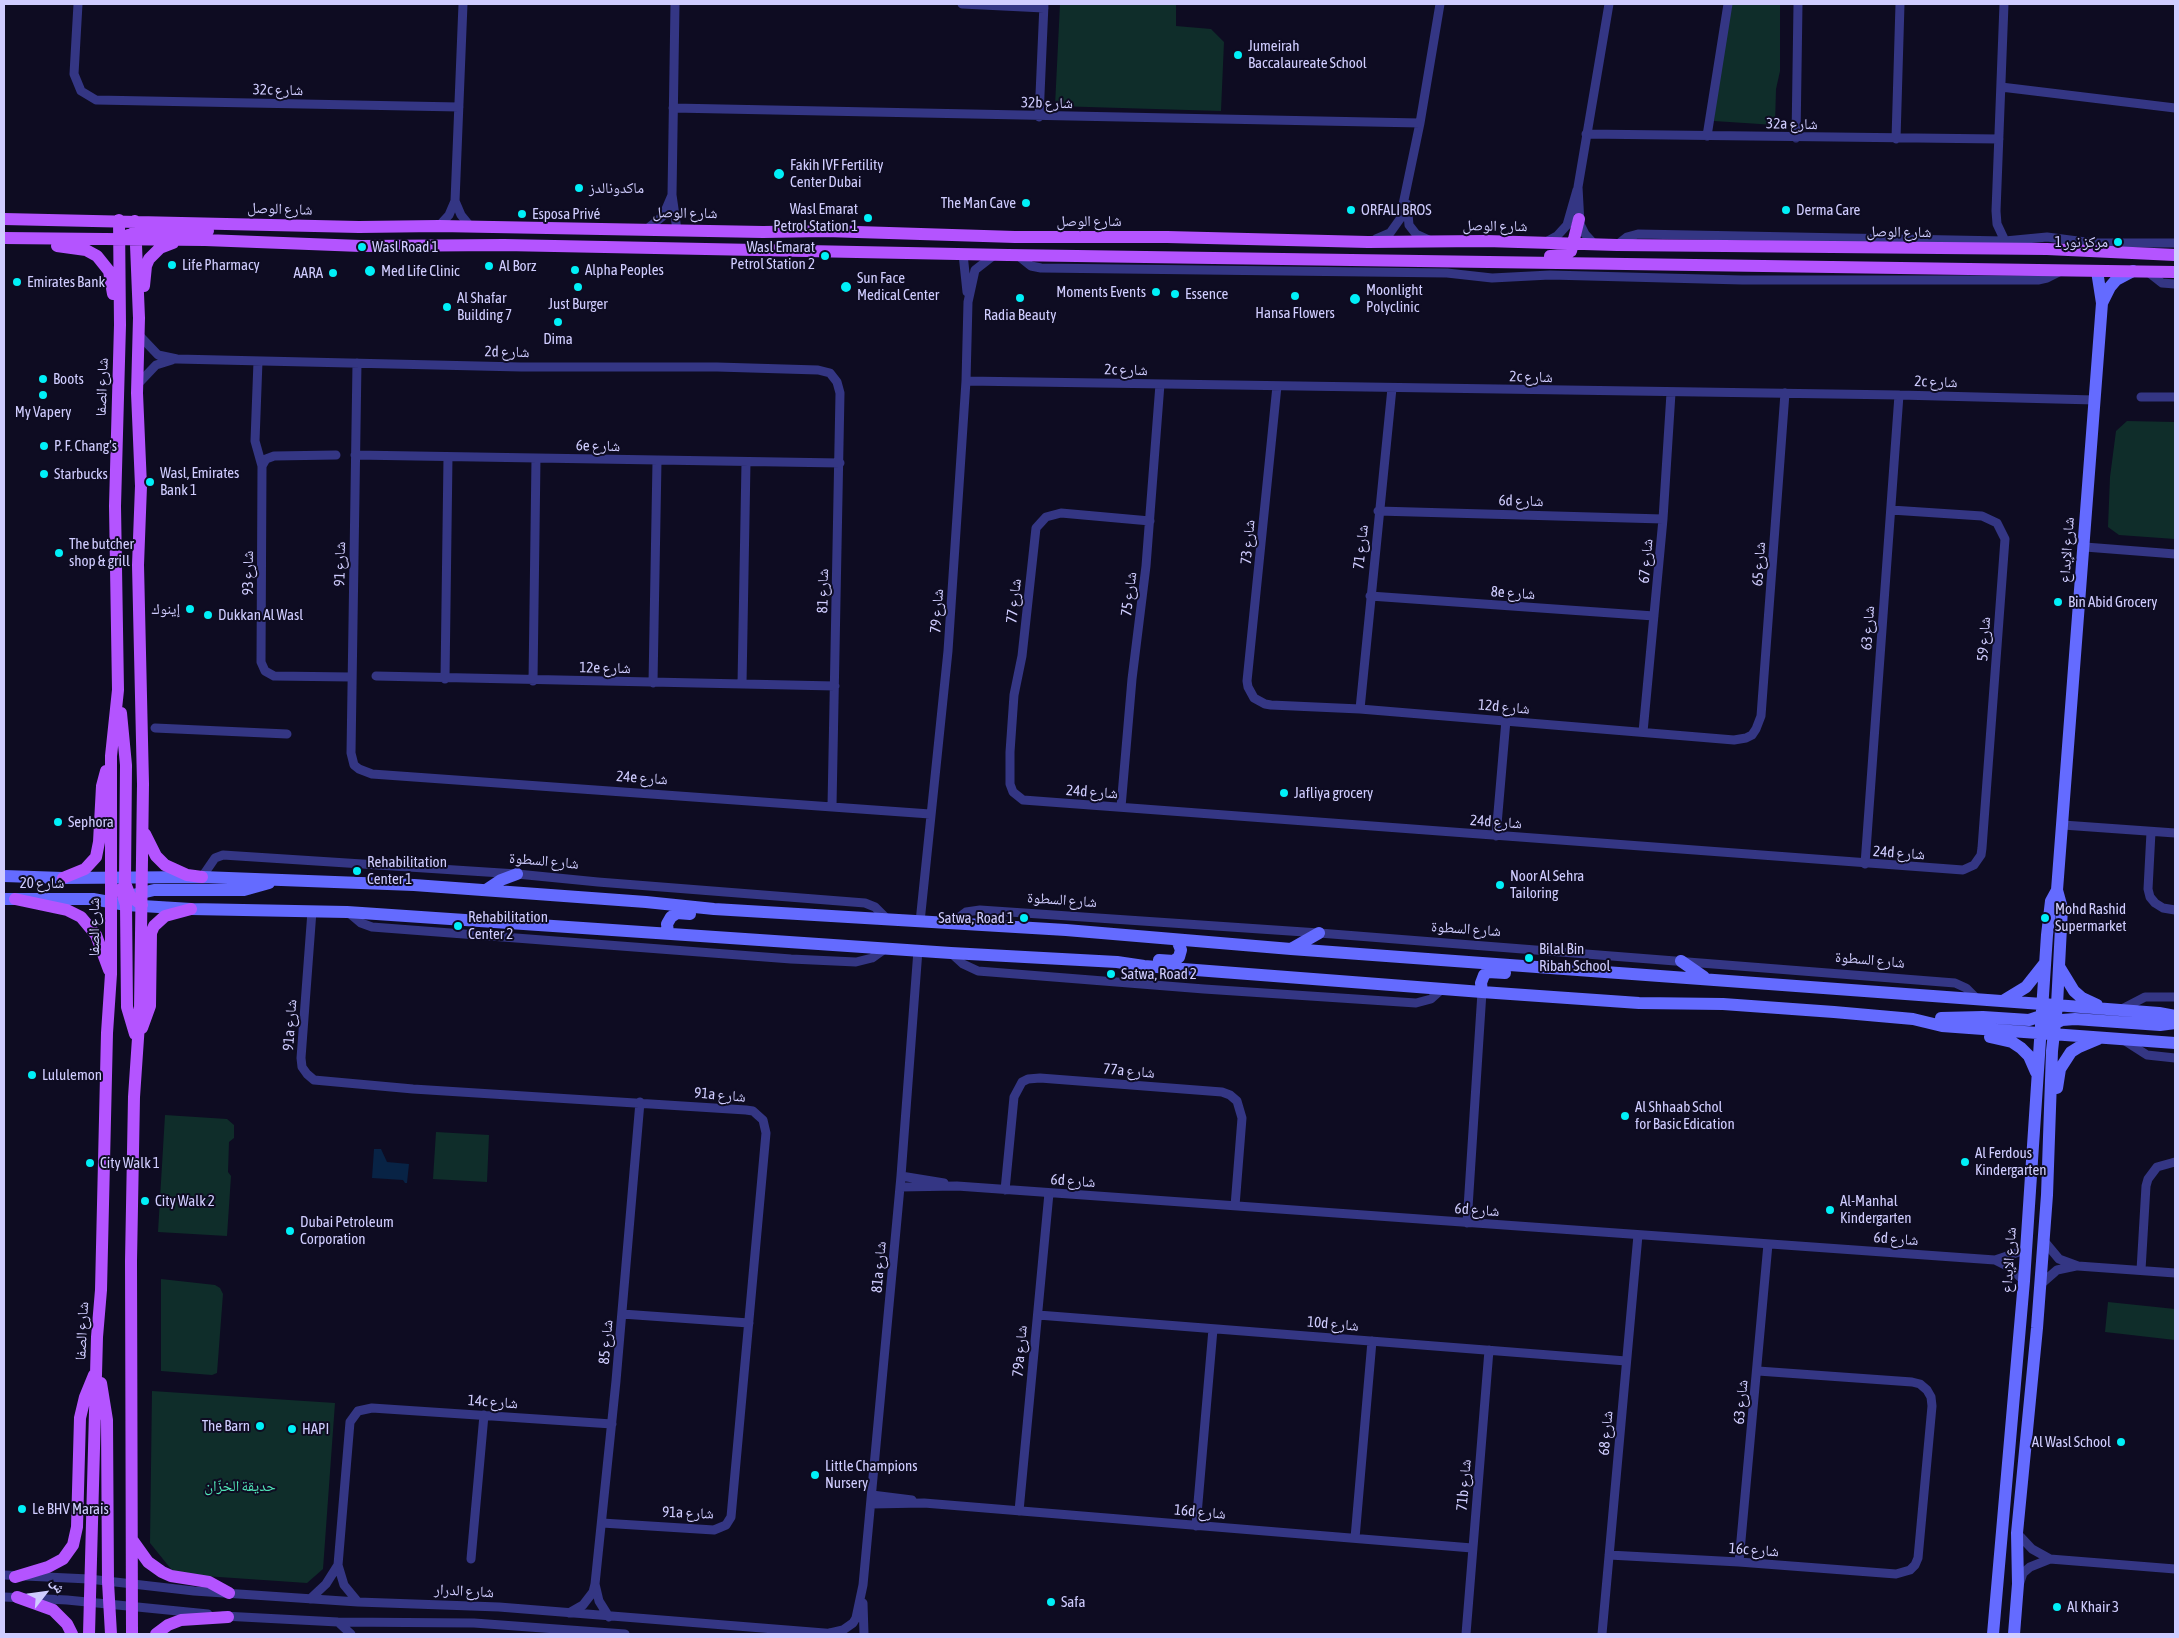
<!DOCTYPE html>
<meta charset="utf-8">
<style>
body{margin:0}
#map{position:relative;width:2179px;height:1638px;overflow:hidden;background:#0e0c22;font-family:"Asap Condensed","Noto Naskh Arabic",sans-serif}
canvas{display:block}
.frame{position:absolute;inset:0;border:5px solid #d0cdff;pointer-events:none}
.north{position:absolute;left:20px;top:1568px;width:50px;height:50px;-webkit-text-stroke:4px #0e0c22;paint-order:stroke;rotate:60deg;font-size:14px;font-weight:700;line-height:20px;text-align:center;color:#d0cdff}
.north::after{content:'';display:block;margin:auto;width:18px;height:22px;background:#d0cdff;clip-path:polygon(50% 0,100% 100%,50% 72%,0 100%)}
</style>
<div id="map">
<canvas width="2179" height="1638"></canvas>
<div class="frame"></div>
<div class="north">ش</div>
</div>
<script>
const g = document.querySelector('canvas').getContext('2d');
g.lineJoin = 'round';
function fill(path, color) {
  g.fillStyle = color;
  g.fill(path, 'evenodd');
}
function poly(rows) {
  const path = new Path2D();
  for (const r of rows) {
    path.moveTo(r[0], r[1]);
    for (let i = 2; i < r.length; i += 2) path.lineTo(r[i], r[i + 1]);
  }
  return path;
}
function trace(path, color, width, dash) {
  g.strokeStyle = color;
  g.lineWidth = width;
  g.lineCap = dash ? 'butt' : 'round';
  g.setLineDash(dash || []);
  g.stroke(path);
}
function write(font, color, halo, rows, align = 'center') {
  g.font = font + ' "Asap Condensed","Noto Naskh Arabic",sans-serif';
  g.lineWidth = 4;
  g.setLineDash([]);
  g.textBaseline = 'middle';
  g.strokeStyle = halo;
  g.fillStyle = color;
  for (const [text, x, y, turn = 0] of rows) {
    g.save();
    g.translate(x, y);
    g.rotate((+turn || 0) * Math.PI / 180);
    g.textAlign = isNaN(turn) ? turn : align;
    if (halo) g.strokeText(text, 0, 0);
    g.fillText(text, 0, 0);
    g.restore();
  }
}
fill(poly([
 [1060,4,1176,4,1176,26,1211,29,1224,42,1221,111,1055,106],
 [1731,4,1780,4,1780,71,1776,89,1775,125,1714,121,1715,105],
 [2127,421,2175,422,2175,539,2119,535,2108,527,2110,477,2116,431],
 [165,1115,227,1119,234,1125,234,1138,229,1142,228,1172,231,1176,227,1236,158,1232],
 [436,1132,489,1135,487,1182,433,1179],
 [161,1279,215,1285,220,1288,223,1294,217,1373,212,1375,161,1371],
 [2108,1302,2175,1309,2175,1340,2105,1332],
 [152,1391,335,1403,323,1569,307,1583,175,1574,150,1543]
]), '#0f2d2a');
fill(poly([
 [374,1149,381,1149,387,1162,409,1164,407,1183,405,1183,403,1180,372,1178]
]), '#082345');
trace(poly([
 [78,4,74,74,81,91,96,100,459,107],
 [675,4,672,195,677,230],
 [962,4,1044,8],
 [2004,4,1996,211,1997,224,2005,241],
 [2001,87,2175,108],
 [673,108,1420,123],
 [1039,117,1044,4],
 [1586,134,1999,139],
 [1707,136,1728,4],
 [1796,138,1798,4],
 [1896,139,1900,4],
 [455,201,461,215,470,226],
 [1407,204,1409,225,1416,234,1429,240],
 [439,226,449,215,455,201,463,4],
 [647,229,663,216,672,195],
 [1376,239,1390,233,1400,219,1420,123,1440,4],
 [1546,242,1557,236,1567,225,1577,190],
 [1595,245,1585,234,1580,224,1578,187,1609,4],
 [1617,245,1627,237,1638,234,2005,241,2047,237,2093,243,2175,243],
 [963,254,967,292],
 [1016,254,1031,266,1041,268,1447,273,1492,278,1550,275,1742,280,2038,280,2047,278,2061,271],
 [2148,272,2162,283,2175,284],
 [139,335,158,355,177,359,521,367,717,367,818,370,830,373,837,382,840,393,832,806],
 [258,361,255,441,262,466],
 [357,363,351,753,354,765,359,769,372,774,930,814],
 [966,381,1899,395,2095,400],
 [138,384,156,365,172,360],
 [1277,386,1247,681,1248,687,1254,698,1265,704,1271,705,1360,709,1734,740,1746,738,1752,735,1756,729,1761,716,1785,393],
 [2141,397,2175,397],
 [336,455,274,456,266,459,262,466,261,662,265,671,274,676,351,677],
 [355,455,840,463],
 [1378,511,1663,519],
 [1150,521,1061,513,1046,517,1036,528,1022,656,1014,695,1010,752,1010,784,1013,792,1023,800,1963,870,1974,865,1981,855,1982,848,2005,539,1997,523,1982,516,1891,510],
 [2085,547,2175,554],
 [1370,596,1654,616],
 [376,676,835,686],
 [445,679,448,457],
 [533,681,536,458],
 [653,683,657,461],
 [742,684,746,462],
 [1360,709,1392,388],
 [155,728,287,734],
 [1643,732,1663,519,1671,393],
 [1121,807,1132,679,1146,566,1160,384],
 [2063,825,2175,833],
 [2151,832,2148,889,2150,897,2155,903,2163,908,2175,910],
 [1496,836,1506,720],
 [1865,864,1899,395],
 [202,877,215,858,223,855,517,874,598,882,865,903,875,907,887,919],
 [312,911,301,1058,302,1067,307,1074,314,1080,413,1089,746,1110,753,1111,763,1120,766,1133,731,1517,726,1525,714,1530,602,1523],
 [348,912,361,923,372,927,791,959,856,962,872,958,886,948],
 [920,922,948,651,966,381,968,302,975,270,993,256],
 [950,924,966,912,980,910,1319,933,1955,983,1966,988,1978,1000],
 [951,953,963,964,978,971,1204,989,1416,1003,1431,999,1442,989],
 [2120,1010,2145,997,2175,997],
 [2122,1039,2147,1055,2175,1058],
 [901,1176,944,1183],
 [900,1187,957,1186,1995,1260,2011,1268,2024,1281],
 [1005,1190,1014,1097,1022,1082,1028,1079,1040,1078,1222,1092,1230,1095,1237,1101,1242,1118,1235,1206],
 [1467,1223,1482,992],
 [2044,1241,2059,1259,2078,1266,2175,1273],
 [1995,1260,2025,1250],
 [2141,1270,2146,1186,2148,1179,2157,1167,2175,1162],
 [2041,1284,2057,1270,2076,1266],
 [622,1314,749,1323],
 [1038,1315,1626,1361],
 [872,1495,912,1500],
 [871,1504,924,1503,1472,1548],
 [1019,1511,1049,1193],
 [1196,1526,1213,1329],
 [2017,1533,2032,1549,2050,1559],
 [1355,1538,1372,1341],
 [1609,1555,1739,1562,1896,1574,1910,1570,1915,1565,1918,1558,1932,1406,1931,1397,1927,1390,1920,1384,1912,1382,1758,1371],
 [471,1559,484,1415],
 [1739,1562,1768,1244],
 [4,1575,89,1579,194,1591,358,1602,499,1607,837,1634],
 [2020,1582,2023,1573,2030,1567,2050,1559,2175,1569],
 [595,1584,599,1601,609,1617],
 [4,1597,67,1600,208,1614],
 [310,1599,326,1584,338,1565],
 [358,1602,344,1585,338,1565,350,1422,358,1411,372,1408,612,1424],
 [863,1603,864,1634],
 [569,1613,583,1605,593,1592,595,1584,616,1381,640,1102],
 [223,1616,338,1622,474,1623,625,1634],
 [338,1622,351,1634],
 [830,1633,843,1630,853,1623,856,1618,863,1585,901,1176,918,950],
 [1466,1634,1489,1350],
 [1602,1634,1638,1235]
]), '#343684', 9);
trace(poly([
 [2097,271,2102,303],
 [4,876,63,878,202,877,414,885,646,902,714,909,1066,930,1291,949,2042,1004,2159,1013,2175,1016],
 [486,890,501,880,517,874],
 [133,895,154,890,244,890,269,883],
 [4,899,93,899,126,905,191,909,347,912,951,953,1117,962,1144,966,1482,992,1639,1003,1723,1004,1834,1012,1913,1019,1942,1026,2175,1043],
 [668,933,667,924,671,917,677,913,690,914],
 [1291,949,1319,933],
 [1159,960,1174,961,1179,957,1181,950,1177,940],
 [1681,961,1704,977],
 [2060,968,2074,991,2082,998,2097,1005],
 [1482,992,1481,983,1484,975,1488,972,1505,973],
 [2003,1001,2026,987,2045,963],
 [1941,1018,1983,1017,2029,1020,2047,1014],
 [2049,1026,2062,1020,2075,1019,2160,1025,2175,1023],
 [1990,1037,2012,1042,2021,1048,2029,1056,2036,1072],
 [2057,1088,2060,1069,2071,1052,2079,1047,2098,1039],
 [1993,1634,2024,1281,2047,935,2051,901,2057,890],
 [2014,1634,2018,1584,2017,1533,2037,1328,2047,1195,2052,1051,2057,1005,2062,908,2057,890,2102,303,2110,287,2116,280,2133,271]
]), '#646bff', 12);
trace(poly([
 [4,219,359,227,439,226,763,232,826,231,1015,237,1167,237,1368,242,1486,241,1617,245,2047,249,2175,255],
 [128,235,146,231,208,231],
 [4,238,205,240,361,246,504,245,1008,255,2175,272],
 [57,246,86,250,97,256,109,271,113,294],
 [1550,256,1565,255,1571,251,1579,219],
 [144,286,146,266,149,259,160,248,173,243],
 [121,713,126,765,125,883,130,896,142,905],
 [145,834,156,856,165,865,187,875,202,877],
 [63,878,85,869,96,857,99,842,102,786,106,771],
 [121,889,126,905,127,1007,135,1034],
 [15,899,67,910,81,917,96,935,109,970],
 [142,1028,150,1006,151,933,154,926,165,916,191,909],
 [101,1383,107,1420,108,1582,111,1634],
 [133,1541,148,1562,162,1572,171,1576,209,1582,229,1593],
 [15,1577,48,1567,63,1559,73,1545,77,1527,80,1418,85,1397,94,1375],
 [17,1597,53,1610,67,1624,72,1634],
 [89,1634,97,1337,101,1290,107,1033,111,974,111,756,118,690,115,506,120,325,119,220],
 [132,1634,131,1261,134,1097,140,1009,143,784,138,565,141,486,137,393,139,318,135,221],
 [156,1634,168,1625,181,1620,228,1617]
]), '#b454ff', 12);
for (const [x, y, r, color] of [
 [1238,55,5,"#00f0f8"],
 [779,174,6,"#00f0f8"],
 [579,188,5,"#00f0f8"],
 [1026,203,5,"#00f0f8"],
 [1351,210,5,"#00f0f8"],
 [1786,210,5,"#00f0f8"],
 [522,214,5,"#00f0f8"],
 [868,218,5,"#00f0f8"],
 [2118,242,5,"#00f0f8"],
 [362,247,5,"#00f0f8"],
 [825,256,5,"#00f0f8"],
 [172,265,5,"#00f0f8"],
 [489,266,5,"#00f0f8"],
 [575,270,5,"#00f0f8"],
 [370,271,6,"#00f0f8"],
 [333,273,5,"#00f0f8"],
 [17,282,5,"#00f0f8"],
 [578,287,5,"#00f0f8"],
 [846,287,6,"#00f0f8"],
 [1156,292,5,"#00f0f8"],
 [1175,294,5,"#00f0f8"],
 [1295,296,5,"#00f0f8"],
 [1020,298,5,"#00f0f8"],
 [1355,299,6,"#00f0f8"],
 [447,307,5,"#00f0f8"],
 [558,322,5,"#00f0f8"],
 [43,379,5,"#00f0f8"],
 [43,395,5,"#00f0f8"],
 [44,446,5,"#00f0f8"],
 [44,474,5,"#00f0f8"],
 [150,482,5,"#00f0f8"],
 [59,553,5,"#00f0f8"],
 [2058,602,5,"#00f0f8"],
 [190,609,5,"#00f0f8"],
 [208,615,5,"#00f0f8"],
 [1284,793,5,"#00f0f8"],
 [58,822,5,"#00f0f8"],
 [357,871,5,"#00f0f8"],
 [1500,885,5,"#00f0f8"],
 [1024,918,5,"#00f0f8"],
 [2045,918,5,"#00f0f8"],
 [458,926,5,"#00f0f8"],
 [1529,958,5,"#00f0f8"],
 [1111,974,5,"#00f0f8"],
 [32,1075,5,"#00f0f8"],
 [1625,1116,5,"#00f0f8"],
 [1965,1162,5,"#00f0f8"],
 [90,1163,5,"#00f0f8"],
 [145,1201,5,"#00f0f8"],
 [1830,1210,5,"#00f0f8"],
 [290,1231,5,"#00f0f8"],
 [260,1426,5,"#00f0f8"],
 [292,1429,5,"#00f0f8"],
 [2121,1442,5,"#00f0f8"],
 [815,1475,5,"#00f0f8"],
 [22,1509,5,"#00f0f8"],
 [1051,1602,5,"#00f0f8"],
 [2057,1607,5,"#00f0f8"]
]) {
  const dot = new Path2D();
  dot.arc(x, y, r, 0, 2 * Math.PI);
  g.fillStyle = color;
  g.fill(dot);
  trace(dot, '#0e0c22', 2);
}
write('15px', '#d0cdff', '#0e0c22', [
 ["Jumeirah",1248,46],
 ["Baccalaureate School",1248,63],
 ["Fakih IVF Fertility",790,165],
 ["Center Dubai",790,182],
 ["ماكدونالدز",589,188],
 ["The Man Cave",1016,203,"right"],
 ["Wasl Emarat",858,209,"right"],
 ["Petrol Station 1",858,226,"right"],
 ["ORFALI BROS",1361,210],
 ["Derma Care",1796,210],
 ["Esposa Privé",532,214],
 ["مركز نور 1",2108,242,"right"],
 ["Wasl Road 1",372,247],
 ["Wasl Emarat",815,247,"right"],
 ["Petrol Station 2",815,264,"right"],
 ["Life Pharmacy",182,265],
 ["Al Borz",499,266],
 ["Alpha Peoples",585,270],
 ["Med Life Clinic",381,271],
 ["AARA",323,273,"right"],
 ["Sun Face",857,278],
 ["Medical Center",857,295],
 ["Emirates Bank",27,282],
 ["Moonlight",1366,290],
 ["Polyclinic",1366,307],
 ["Moments Events",1146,292,"right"],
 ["Essence",1185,294],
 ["Al Shafar",457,298],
 ["Building 7",457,315],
 ["Just Burger",578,304,"center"],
 ["Hansa Flowers",1295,313,"center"],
 ["Radia Beauty",1020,315,"center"],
 ["Dima",558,339,"center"],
 ["Boots",53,379],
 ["My Vapery",43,412,"center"],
 ["P. F. Chang’s",54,446],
 ["Wasl, Emirates",160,473],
 ["Bank 1",160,490],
 ["Starbucks",54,474],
 ["The butcher",69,544],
 ["shop & grill",69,561],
 ["Bin Abid Grocery",2068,602],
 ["إينوك",180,609,"right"],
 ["Dukkan Al Wasl",218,615],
 ["Jafliya grocery",1294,793],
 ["Sephora",68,822],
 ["Rehabilitation",367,862],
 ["Center 1",367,879],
 ["Noor Al Sehra",1510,876],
 ["Tailoring",1510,893],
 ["Mohd Rashid",2055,909],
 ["Supermarket",2055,926],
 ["Rehabilitation",468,917],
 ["Center 2",468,934],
 ["Satwa, Road 1",1014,918,"right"],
 ["Bilal Bin",1539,949],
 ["Ribah School",1539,966],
 ["Satwa, Road 2",1121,974],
 ["Lululemon",42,1075],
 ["Al Shhaab Schol",1635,1107],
 ["for Basic Edication",1635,1124],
 ["Al Ferdous",1975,1153],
 ["Kindergarten",1975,1170],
 ["City Walk 1",100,1163],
 ["City Walk 2",155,1201],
 ["Al-Manhal",1840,1201],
 ["Kindergarten",1840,1218],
 ["Dubai Petroleum",300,1222],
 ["Corporation",300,1239],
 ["The Barn",250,1426,"right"],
 ["HAPI",302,1429],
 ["Al Wasl School",2111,1442,"right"],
 ["Little Champions",825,1466],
 ["Nursery",825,1483],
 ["Le BHV Marais",32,1509],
 ["Safa",1061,1602],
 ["Al Khair 3",2067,1607]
], 'left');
write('15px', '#d0cdff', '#0e0c22', [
 ["32c شارع",278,90,1],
 ["32b شارع",1047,103,1],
 ["32a شارع",1792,124,1],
 ["شارع الوصل",280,209,2],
 ["شارع الوصل",685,213,1],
 ["شارع الوصل",1089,221],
 ["شارع الوصل",1495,226,1],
 ["شارع الوصل",1899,232,1],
 ["2d شارع",507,352,1],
 ["2c شارع",1126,370,1],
 ["2c شارع",1531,377,1],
 ["2c شارع",1936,382,2],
 ["شارع الصفا",102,387,-88],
 ["6e شارع",598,446,1],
 ["6d شارع",1521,501,1],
 ["شارع 73",1248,542,-85],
 ["شارع 71",1361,547,-84],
 ["شارع الإبداع",2067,550,-86],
 ["شارع 67",1646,561,-85],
 ["شارع 91",340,564,-89],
 ["شارع 65",1759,564,-86],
 ["شارع 93",248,573,-90],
 ["شارع 81",823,591,-89],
 ["8e شارع",1513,593,4],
 ["شارع 75",1129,594,-83],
 ["شارع 77",1014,601,-84],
 ["شارع 79",937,611,-86],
 ["شارع 63",1868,628,-86],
 ["شارع 59",1984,639,-86],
 ["12e شارع",605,668,1],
 ["12d شارع",1504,707,5],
 ["24e شارع",642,778,4],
 ["24d شارع",1092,792,4],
 ["24d شارع",1496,822,4],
 ["24d شارع",1899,853,4],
 ["شارع السطوة",544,861,5],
 ["شارع 20",42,883],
 ["شارع السطوة",1062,900,4],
 ["شارع الصفا",94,927,-90],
 ["شارع السطوة",1466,929,4],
 ["شارع السطوة",1870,960,5],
 ["91a شارع",290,1025,-86],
 ["77a شارع",1129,1071,5],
 ["91a شارع",720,1095,5],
 ["6d شارع",1073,1181,4],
 ["6d شارع",1477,1210,4],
 ["6d شارع",1896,1239,4],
 ["شارع الإبداع",2009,1260,-86],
 ["81a شارع",879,1267,-85],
 ["10d شارع",1333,1324,5],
 ["شارع الصفا",82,1331,-87],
 ["شارع 85",606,1342,-85],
 ["79a شارع",1020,1351,-85],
 ["14c شارع",493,1402,4],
 ["شارع 63",1741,1402,-85],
 ["شارع 68",1606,1433,-85],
 ["71b شارع",1464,1485,-85],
 ["16d شارع",1200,1512,5],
 ["91a شارع",688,1513,2],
 ["16c شارع",1754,1550,4],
 ["شارع الدرار",464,1591,3]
]);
write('15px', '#52e6b8', '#0e0c22', [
 ["حديقة الخزّان",240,1486]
]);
</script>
